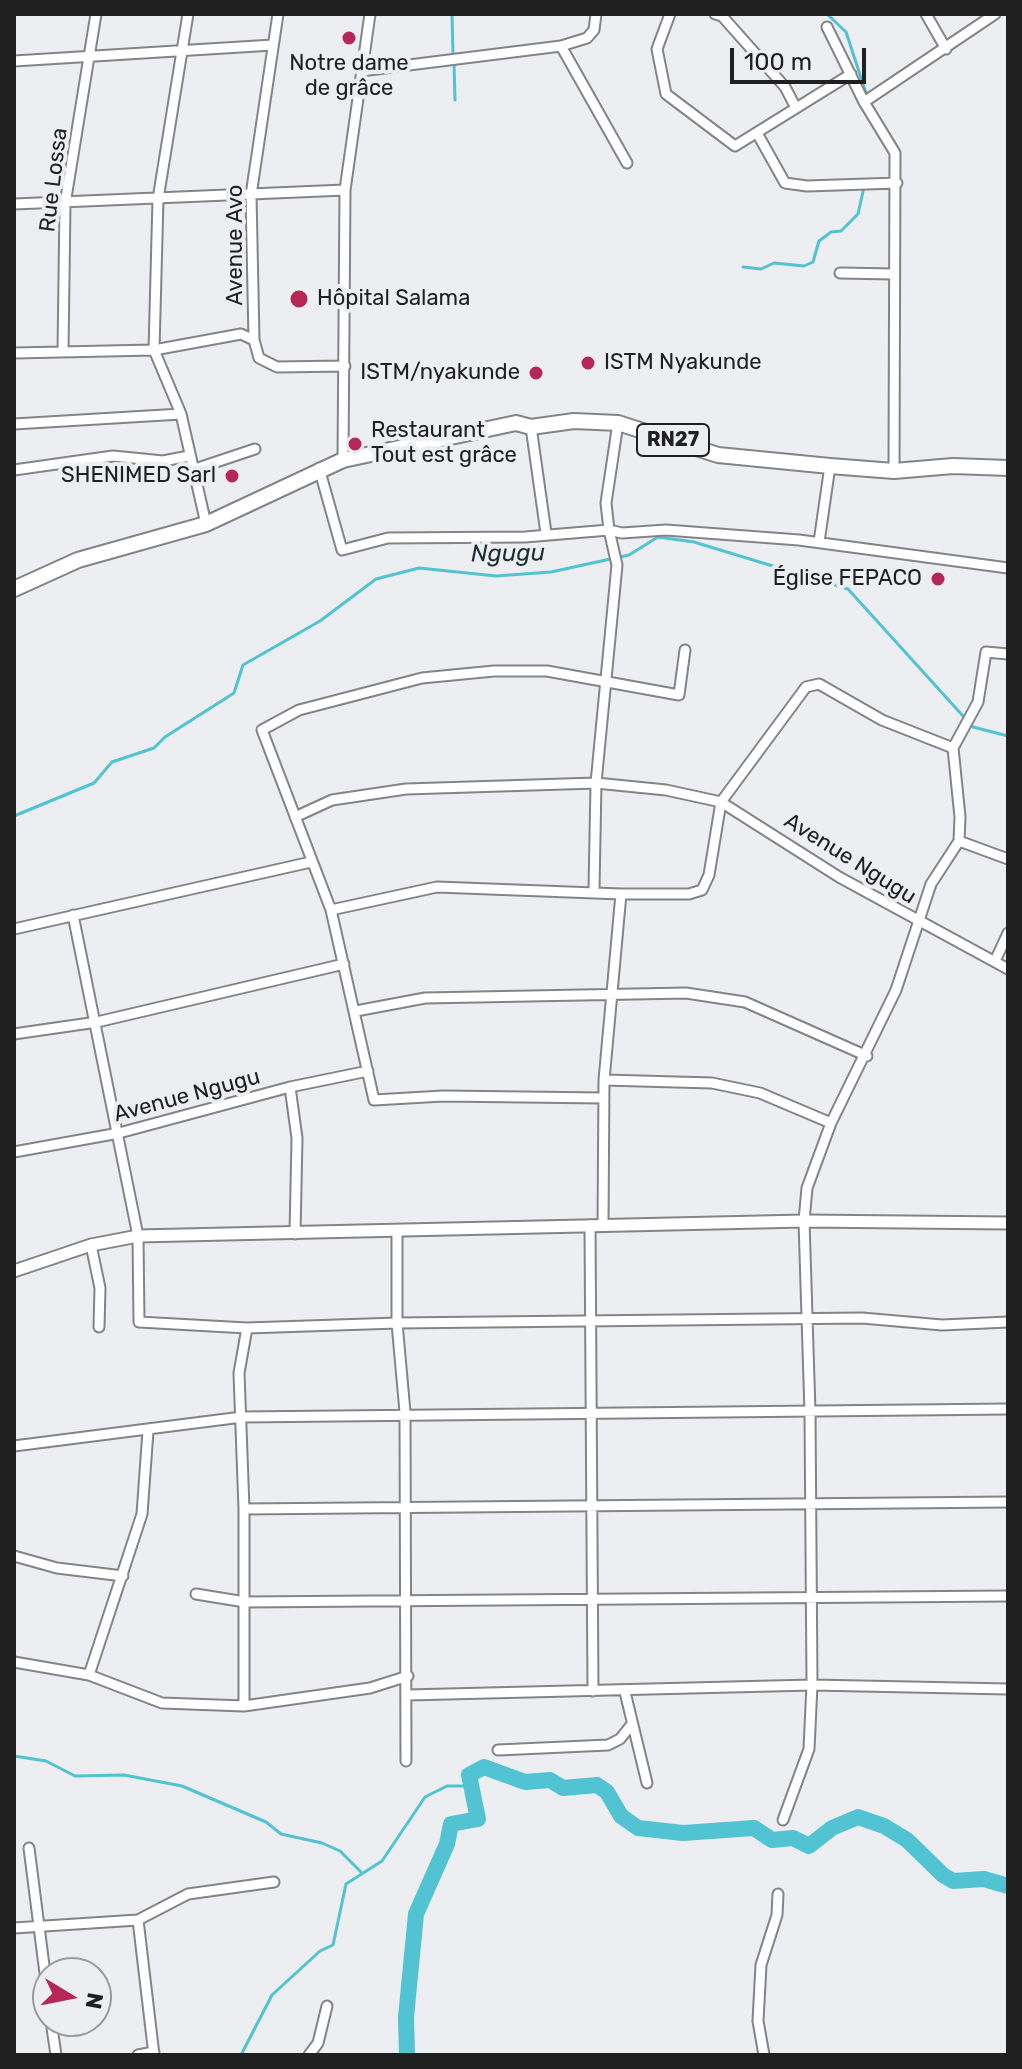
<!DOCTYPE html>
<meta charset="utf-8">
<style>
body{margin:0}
#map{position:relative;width:1022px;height:2069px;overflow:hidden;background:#edeef1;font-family:Rubik,sans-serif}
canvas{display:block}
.frame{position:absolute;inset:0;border:16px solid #202021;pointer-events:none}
.north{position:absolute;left:32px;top:1957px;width:80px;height:80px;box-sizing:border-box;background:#edeef1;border:2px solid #9b9c9e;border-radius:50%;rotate:100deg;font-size:22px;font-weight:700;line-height:32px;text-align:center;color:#202021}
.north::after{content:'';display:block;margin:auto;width:28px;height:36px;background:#b62657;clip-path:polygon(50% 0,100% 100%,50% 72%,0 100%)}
.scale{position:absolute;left:730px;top:48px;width:136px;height:36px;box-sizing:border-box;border:4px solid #202021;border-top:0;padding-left:10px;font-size:24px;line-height:28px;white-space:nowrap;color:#202021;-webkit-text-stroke:6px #edeef1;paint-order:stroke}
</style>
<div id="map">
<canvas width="1022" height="2069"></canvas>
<div class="frame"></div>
<div class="north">N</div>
<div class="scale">100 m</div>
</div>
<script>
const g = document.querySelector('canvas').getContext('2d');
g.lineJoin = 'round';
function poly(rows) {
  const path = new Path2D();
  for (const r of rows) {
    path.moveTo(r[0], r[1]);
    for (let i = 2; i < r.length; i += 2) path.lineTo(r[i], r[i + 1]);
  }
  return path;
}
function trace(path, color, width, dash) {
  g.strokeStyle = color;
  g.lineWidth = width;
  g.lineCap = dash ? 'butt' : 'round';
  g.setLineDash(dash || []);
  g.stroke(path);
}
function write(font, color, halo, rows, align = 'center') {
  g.font = font + ' Rubik,sans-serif';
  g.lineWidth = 8;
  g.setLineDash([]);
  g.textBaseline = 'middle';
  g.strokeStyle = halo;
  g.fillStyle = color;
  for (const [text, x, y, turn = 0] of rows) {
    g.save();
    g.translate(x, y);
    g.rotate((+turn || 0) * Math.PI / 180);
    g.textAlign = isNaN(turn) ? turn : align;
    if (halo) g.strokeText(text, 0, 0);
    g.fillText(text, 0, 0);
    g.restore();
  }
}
trace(poly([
 [452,14,453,54],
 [827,14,846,32,868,99],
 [454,62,455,100],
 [743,267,761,269,774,263,804,266,813,262,819,241,831,232,841,231,858,214,864,187],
 [14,816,94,783,112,762,154,748,165,737,234,693,243,665,320,621,376,579,419,568,496,576,551,572,629,555,658,537,694,542,848,589,973,727,1008,736],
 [14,1756,46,1761,75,1776,124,1775,182,1786,266,1822,281,1834,322,1843,340,1851,361,1872],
 [241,2055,272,1995,320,1951,333,1945,346,1884,382,1861,425,1797,447,1786,470,1786]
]), '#51c3d2', 3);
trace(poly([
 [407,2055,406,2017,416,1914,447,1844,451,1824,478,1819,469,1775,484,1767,525,1782,550,1780,563,1788,597,1785,607,1792,621,1816,638,1828,683,1833,754,1828,772,1840,793,1838,809,1846,832,1828,858,1817,884,1826,907,1840,943,1875,953,1881,984,1879,1008,1886]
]), '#51c3d2', 16);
const minor = poly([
 [188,14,158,199,154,350,181,414,206,524],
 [278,14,251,195,254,340,259,358,277,367,345,366],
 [670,14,657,49,666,94,735,146,851,74],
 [715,14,722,16,785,87,796,108],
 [926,14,946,49],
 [827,27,864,102,895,153,894,471],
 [561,46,627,163],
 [14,61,273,45],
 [361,71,561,46,587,38,594,30,596,14],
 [864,102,995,14],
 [757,133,785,183,807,186,897,183],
 [14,204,345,190],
 [840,273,894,274],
 [63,351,65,204,96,14],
 [14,353,154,350,241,334,254,340],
 [618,423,606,503,609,530,622,533,666,530,799,540,1008,568],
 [14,424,181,414],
 [531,427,546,533],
 [343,460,345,190,370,14],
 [319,468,342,550,388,538,525,537,609,530,617,565,596,783,594,890],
 [14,470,113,456,163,461,189,456],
 [192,470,255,449],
 [819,542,830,466],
 [295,817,332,800,406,789,596,783,666,790,721,802,839,877,1008,969],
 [959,841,1008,859],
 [331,910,437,887,621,894,689,894,702,890,709,875,721,802,806,687,819,684,882,720,953,748],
 [73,915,138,1236,139,1322,247,1328,397,1323,862,1318,942,1325,1008,1322],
 [14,929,311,862],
 [995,961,1008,933],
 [356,1011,425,998,686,993,745,1002,867,1056],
 [14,1034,97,1022,344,964],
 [604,1080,712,1083,760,1093,831,1123],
 [290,1087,297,1138,295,1234],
 [603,1098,443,1096,374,1100,331,910,262,730,299,710,422,678,494,671,547,671,679,695,685,650],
 [14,1152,119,1133,290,1087,368,1071],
 [590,1225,593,1691],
 [603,1225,604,1080,621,894],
 [397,1230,397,1323,405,1412,406,1761],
 [91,1245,100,1288,99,1327],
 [14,1446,242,1417,1008,1409],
 [244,1509,1008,1502],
 [14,1556,57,1568,123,1576],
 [196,1594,245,1602,1008,1596],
 [14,1662,89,1675,162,1703,244,1706,370,1688,408,1676],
 [89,1675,142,1514,148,1431],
 [625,1692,647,1783],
 [407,1695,812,1685,1008,1689],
 [244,1706,244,1509,239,1373,247,1328],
 [498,1750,608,1745,620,1739,632,1724],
 [783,1820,809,1749,812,1685,810,1412,804,1221,807,1188,831,1123,896,990,931,884,959,841,960,817,953,748,978,702,986,652,1008,654],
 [29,1848,48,1997],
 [138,1920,154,2055],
 [14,1928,138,1920,188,1894,274,1882],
 [51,2021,56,2055],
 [138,2055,154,2052],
 [309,2055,318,2043,327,2006],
 [764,2055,758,2021,761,1965,777,1915,778,1894]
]);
const tertiary = poly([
 [14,1271,91,1245,138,1236,804,1221,1008,1223]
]);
const primary = poly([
 [14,589,78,560,206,524,343,460,516,423,531,427,574,421,618,423,718,455,830,466,894,471,953,466,1008,468]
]);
trace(minor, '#838487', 13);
trace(tertiary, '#838487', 15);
trace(primary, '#838487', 18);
trace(minor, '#fff', 9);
trace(tertiary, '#fff', 11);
trace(primary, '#fff', 14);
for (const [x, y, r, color] of [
 [349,38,8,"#b62657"],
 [299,299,10,"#b62657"],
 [588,363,8,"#b62657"],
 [536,373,8,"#b62657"],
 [355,444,8,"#b62657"],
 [232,476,8,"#b62657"],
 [938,579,8,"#b62657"]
]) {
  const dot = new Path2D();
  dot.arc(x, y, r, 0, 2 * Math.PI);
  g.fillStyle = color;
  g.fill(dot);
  trace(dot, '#edeef1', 3);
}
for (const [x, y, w] of [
 [673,440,72]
]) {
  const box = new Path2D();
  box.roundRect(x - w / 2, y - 16, w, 32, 6);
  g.fillStyle = '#edeef1';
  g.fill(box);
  trace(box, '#202021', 2);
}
write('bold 20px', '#202021', null, [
 ["RN27",673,440]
]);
write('22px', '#202021', '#edeef1', [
 ["Notre dame",349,64,"center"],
 ["de grâce",349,89,"center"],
 ["Hôpital Salama",317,299],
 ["ISTM Nyakunde",604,363],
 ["ISTM/nyakunde",520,373,"right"],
 ["Restaurant",371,431],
 ["Tout est grâce",371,456],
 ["SHENIMED Sarl",216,476,"right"],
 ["Église FEPACO",922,579,"right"]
], 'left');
write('22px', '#202021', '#edeef1', [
 ["Rue Lossa",54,180,-83],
 ["Avenue Avo",236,245,-90],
 ["Avenue Ngugu",850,859,32],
 ["Avenue Ngugu",187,1096,-15]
]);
write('italic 24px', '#1b2f32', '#edeef1', [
 ["Ngugu",508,554,-1]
]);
</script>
